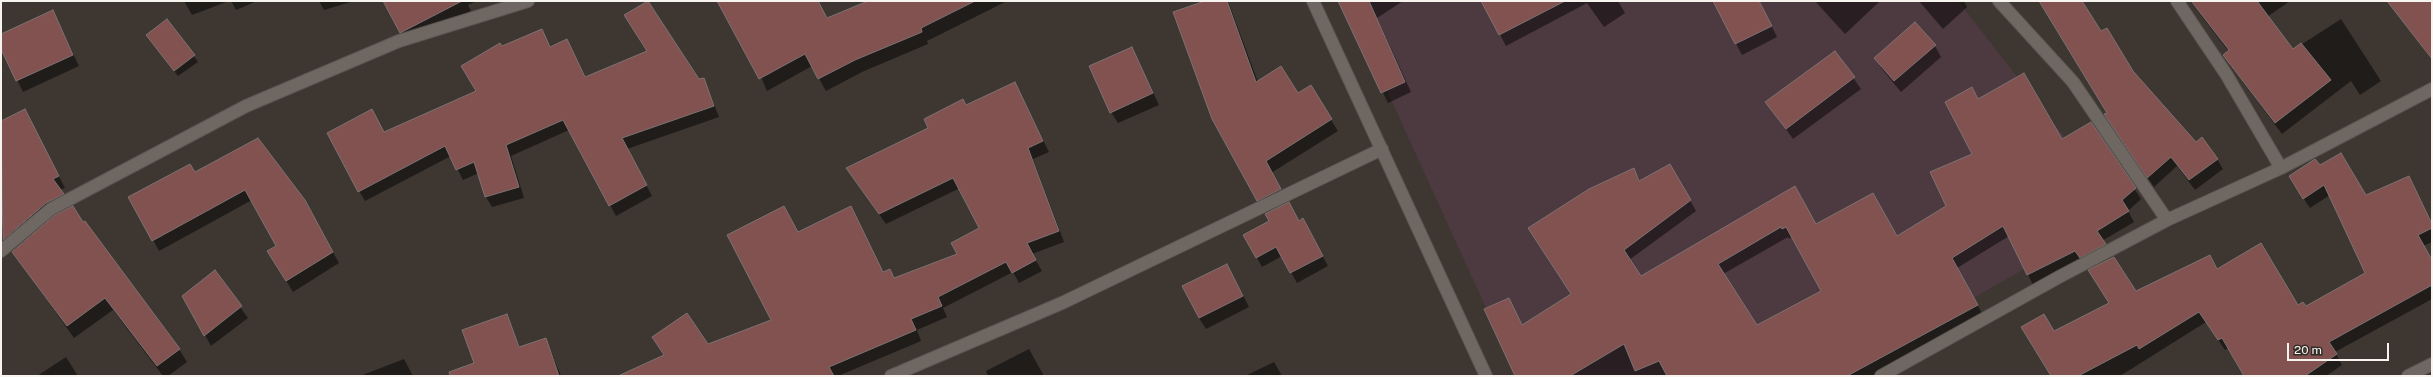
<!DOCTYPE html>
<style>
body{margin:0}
#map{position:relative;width:2433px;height:377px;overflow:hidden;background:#3d3631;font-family:"Public Sans",sans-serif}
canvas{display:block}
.frame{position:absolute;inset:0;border:2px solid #f7f3ef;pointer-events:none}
.scale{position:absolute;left:2287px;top:343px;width:102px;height:18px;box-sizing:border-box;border:2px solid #f7f3ef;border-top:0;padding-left:5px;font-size:12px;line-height:14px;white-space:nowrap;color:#f7f3ef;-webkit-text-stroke:3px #332c27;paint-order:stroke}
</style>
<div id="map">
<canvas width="2433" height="377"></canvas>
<div class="frame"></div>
<div class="scale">20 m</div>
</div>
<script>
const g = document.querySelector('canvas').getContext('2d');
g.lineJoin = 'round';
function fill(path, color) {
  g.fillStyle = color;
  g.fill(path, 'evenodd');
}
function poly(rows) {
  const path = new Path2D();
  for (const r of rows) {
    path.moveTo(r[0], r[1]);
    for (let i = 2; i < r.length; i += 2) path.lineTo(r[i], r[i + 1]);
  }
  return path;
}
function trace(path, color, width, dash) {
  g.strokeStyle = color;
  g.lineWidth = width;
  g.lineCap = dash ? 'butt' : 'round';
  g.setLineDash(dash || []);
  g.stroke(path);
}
fill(poly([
 [1346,1,1958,1,2123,212,1838,376,1517,376]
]), '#4d3940');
fill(poly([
 [184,1,229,1,192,15],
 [231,1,257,1,236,10],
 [319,1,354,1,324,10],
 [384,1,477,1,468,5,471,11,408,43],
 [729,1,817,1,827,19,871,1,1007,1,927,41,928,44,862,72,826,91,812,66,767,91],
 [1208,1,1228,1,1258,82,1298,95,1310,86,1338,131,1271,173,1287,201,1265,211,1213,118],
 [1339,1,1403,1,1377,18,1411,92,1388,103],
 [1505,1,1618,1,1625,13,1604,27,1587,3,1506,46,1487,10],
 [1714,1,1759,1,1777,37,1742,55],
 [1815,1,1880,1,1845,34],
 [1919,1,1964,1,1967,7,1943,29],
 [2057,1,2081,1,2101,32,2133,72,2196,143,2217,159,2223,169,2195,190,2177,166,2154,187,2111,124,2108,113],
 [2190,1,2290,1,2267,17,2293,50,2341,19,2381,81,2360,95,2351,81,2282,134,2231,66,2224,55,2229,52],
 [2417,1,2432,1,2432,60,2399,15],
 [53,12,79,66,23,92,1,47,1,35],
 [167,20,198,62,178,76,151,41],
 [541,30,551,48,567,40,585,78,699,81,704,79,719,117,627,149,652,196,616,216,569,130,511,156,524,198,492,207,486,197,479,173,463,180,451,156,365,201,359,191,384,133,478,92,501,47],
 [1935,46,1941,57,1901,92,1882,69,1875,58],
 [1132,48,1159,105,1118,123,1111,112],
 [1835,52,1861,89,1793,139,1767,102],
 [1020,94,1049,152,1033,159,1064,242,1032,254,1042,271,1019,283,1013,272,943,308,947,317,917,330,921,341,838,376,620,376,664,356,653,338,708,345,773,320,798,233,883,273,890,270,895,279,958,255,980,228,960,188,886,224,854,179,966,106],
 [1978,100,2062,141,2091,123,2141,199,2128,211,2134,222,2102,241,2111,255,2033,285,2009,236,1957,268,1983,315,1872,376,1516,376,1509,299,1522,326,1572,295,1633,170,1640,181,1670,165,1696,211,1629,260,1640,277,1794,187,1816,225,1897,238,1947,207,1974,154],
 [1788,237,1789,239,1792,237,1822,291,1757,326,1723,274],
 [24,110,65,188,60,190,70,205,53,214,10,250,1,238,1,122],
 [2319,167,2365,197,2409,177,2432,224,2432,242,2423,246,2432,262,2432,299,2335,352,2342,365,2326,376,2245,376,2229,348,2225,350,2206,322,2120,376,2048,376,2051,374,2054,332,2136,292,2217,270,2298,307,2305,308,2366,274,2330,195,2310,208,2296,187],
 [195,174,304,201,339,263,293,292,275,262,277,246,252,200,159,251,153,240],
 [1299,222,1308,230,1328,266,1297,283,1282,256,1262,267,1245,236],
 [82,223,179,349,187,362,168,376,163,376,113,310,74,338,13,252],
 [215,272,248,318,211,346,205,335],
 [1233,276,1249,307,1206,329,1199,318],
 [506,316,520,348,546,339,561,376,480,376],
 [1029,349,1044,376,988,376,986,371],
 [66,357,78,376,37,376],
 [404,359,413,376,360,376],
 [1274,362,1282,376,1245,376]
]), '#0007');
const building = poly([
 [383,1,462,1,400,33,383,1],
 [648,1,699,79,704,78,714,106,622,138,647,185,609,206,563,120,506,145,519,187,485,197,474,162,456,170,445,146,358,192,327,133,372,109,384,132,476,91,461,66,500,43,502,46,542,29,550,47,567,39,585,77,647,51,624,15,648,1],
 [717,1,818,1,827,18,868,1,975,1,921,28,922,32,855,60,818,79,805,54,759,79,717,1],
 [1205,1,1227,1,1256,82,1281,66,1298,93,1311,85,1332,119,1266,161,1281,189,1257,201,1212,119,1173,12,1205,1],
 [1338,1,1369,1,1405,82,1381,93,1338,1],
 [1481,1,1565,1,1499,35,1481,1],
 [1713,1,1759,1,1772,26,1735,44,1713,1],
 [2039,1,2082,1,2101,31,2107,28,2133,71,2196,142,2202,137,2218,159,2189,180,2171,157,2147,178,2104,114,2107,113,2039,1],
 [2191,1,2257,1,2293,49,2301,43,2331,80,2275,123,2223,55,2229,50,2191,1],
 [2387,1,2432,1,2432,59,2387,1],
 [53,10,73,55,16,81,1,49,1,34,53,10],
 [167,19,195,55,174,71,146,35,167,19],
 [1915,22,1936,45,1894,81,1874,58,1915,22],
 [1132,47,1153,93,1110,113,1089,66,1132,47],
 [1835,51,1855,77,1786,129,1765,102,1835,51],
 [2024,73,2062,139,2091,122,2136,188,2122,200,2129,211,2097,231,2106,244,2080,258,2075,251,2027,275,2003,226,1952,258,1978,305,1847,376,1667,376,1659,361,1635,371,1624,344,1570,376,1515,376,1484,309,1509,298,1522,325,1571,294,1528,228,1589,189,1634,168,1639,181,1670,164,1691,200,1624,250,1641,276,1795,186,1816,224,1873,193,1897,236,1946,206,1930,172,1972,154,1945,102,1972,87,1978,99,2024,73],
 [1781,227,1782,229,1786,227,1821,291,1757,325,1718,264,1781,227],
 [1015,82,1043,141,1028,148,1059,231,1027,243,1036,260,1012,273,1006,262,938,297,942,306,911,319,916,330,829,367,834,376,618,376,664,355,652,337,687,313,708,344,771,320,727,235,784,206,798,232,851,206,883,272,890,269,894,278,957,254,951,243,979,228,953,178,879,214,846,168,928,128,924,119,963,99,966,105,1015,82],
 [25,109,59,176,53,179,64,194,46,203,3,240,1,121,25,109],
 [258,138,305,200,333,252,286,281,267,251,276,246,245,190,152,241,128,197,190,164,195,172,258,138],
 [2341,153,2366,195,2409,176,2432,224,2432,228,2418,235,2432,260,2432,285,2329,342,2337,354,2305,376,2244,376,2222,338,2218,340,2199,312,2139,349,2137,345,2078,376,2051,376,2021,327,2044,314,2054,331,2109,303,2088,270,2114,257,2136,291,2210,255,2217,269,2261,243,2298,305,2303,302,2306,306,2365,273,2324,185,2303,199,2289,176,2315,159,2320,165,2341,153],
 [1289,202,1299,221,1303,218,1323,256,1290,273,1276,247,1256,258,1243,235,1269,221,1265,214,1289,202],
 [73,206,83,222,85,221,180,349,157,366,105,298,67,326,12,252,55,215,73,206],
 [1227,264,1243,296,1199,318,1182,286,1227,264],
 [215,270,242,306,204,336,182,296,215,270],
 [507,314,519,347,546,338,559,376,450,376,449,372,474,363,462,330,507,314]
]);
fill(building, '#825250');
trace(building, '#7d7272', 1);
const street = poly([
 [1313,1,1486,376],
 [1999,1,2073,82,2167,220],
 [2177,1,2226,74,2281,168],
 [1,251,51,209,246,106,399,41,528,1],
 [891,376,1062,303,1382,149],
 [1881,376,2059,277,2167,220,2281,168,2432,89],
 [2408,376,2432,364]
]);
trace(street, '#5b5551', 14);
trace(street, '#6f6862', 12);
</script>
